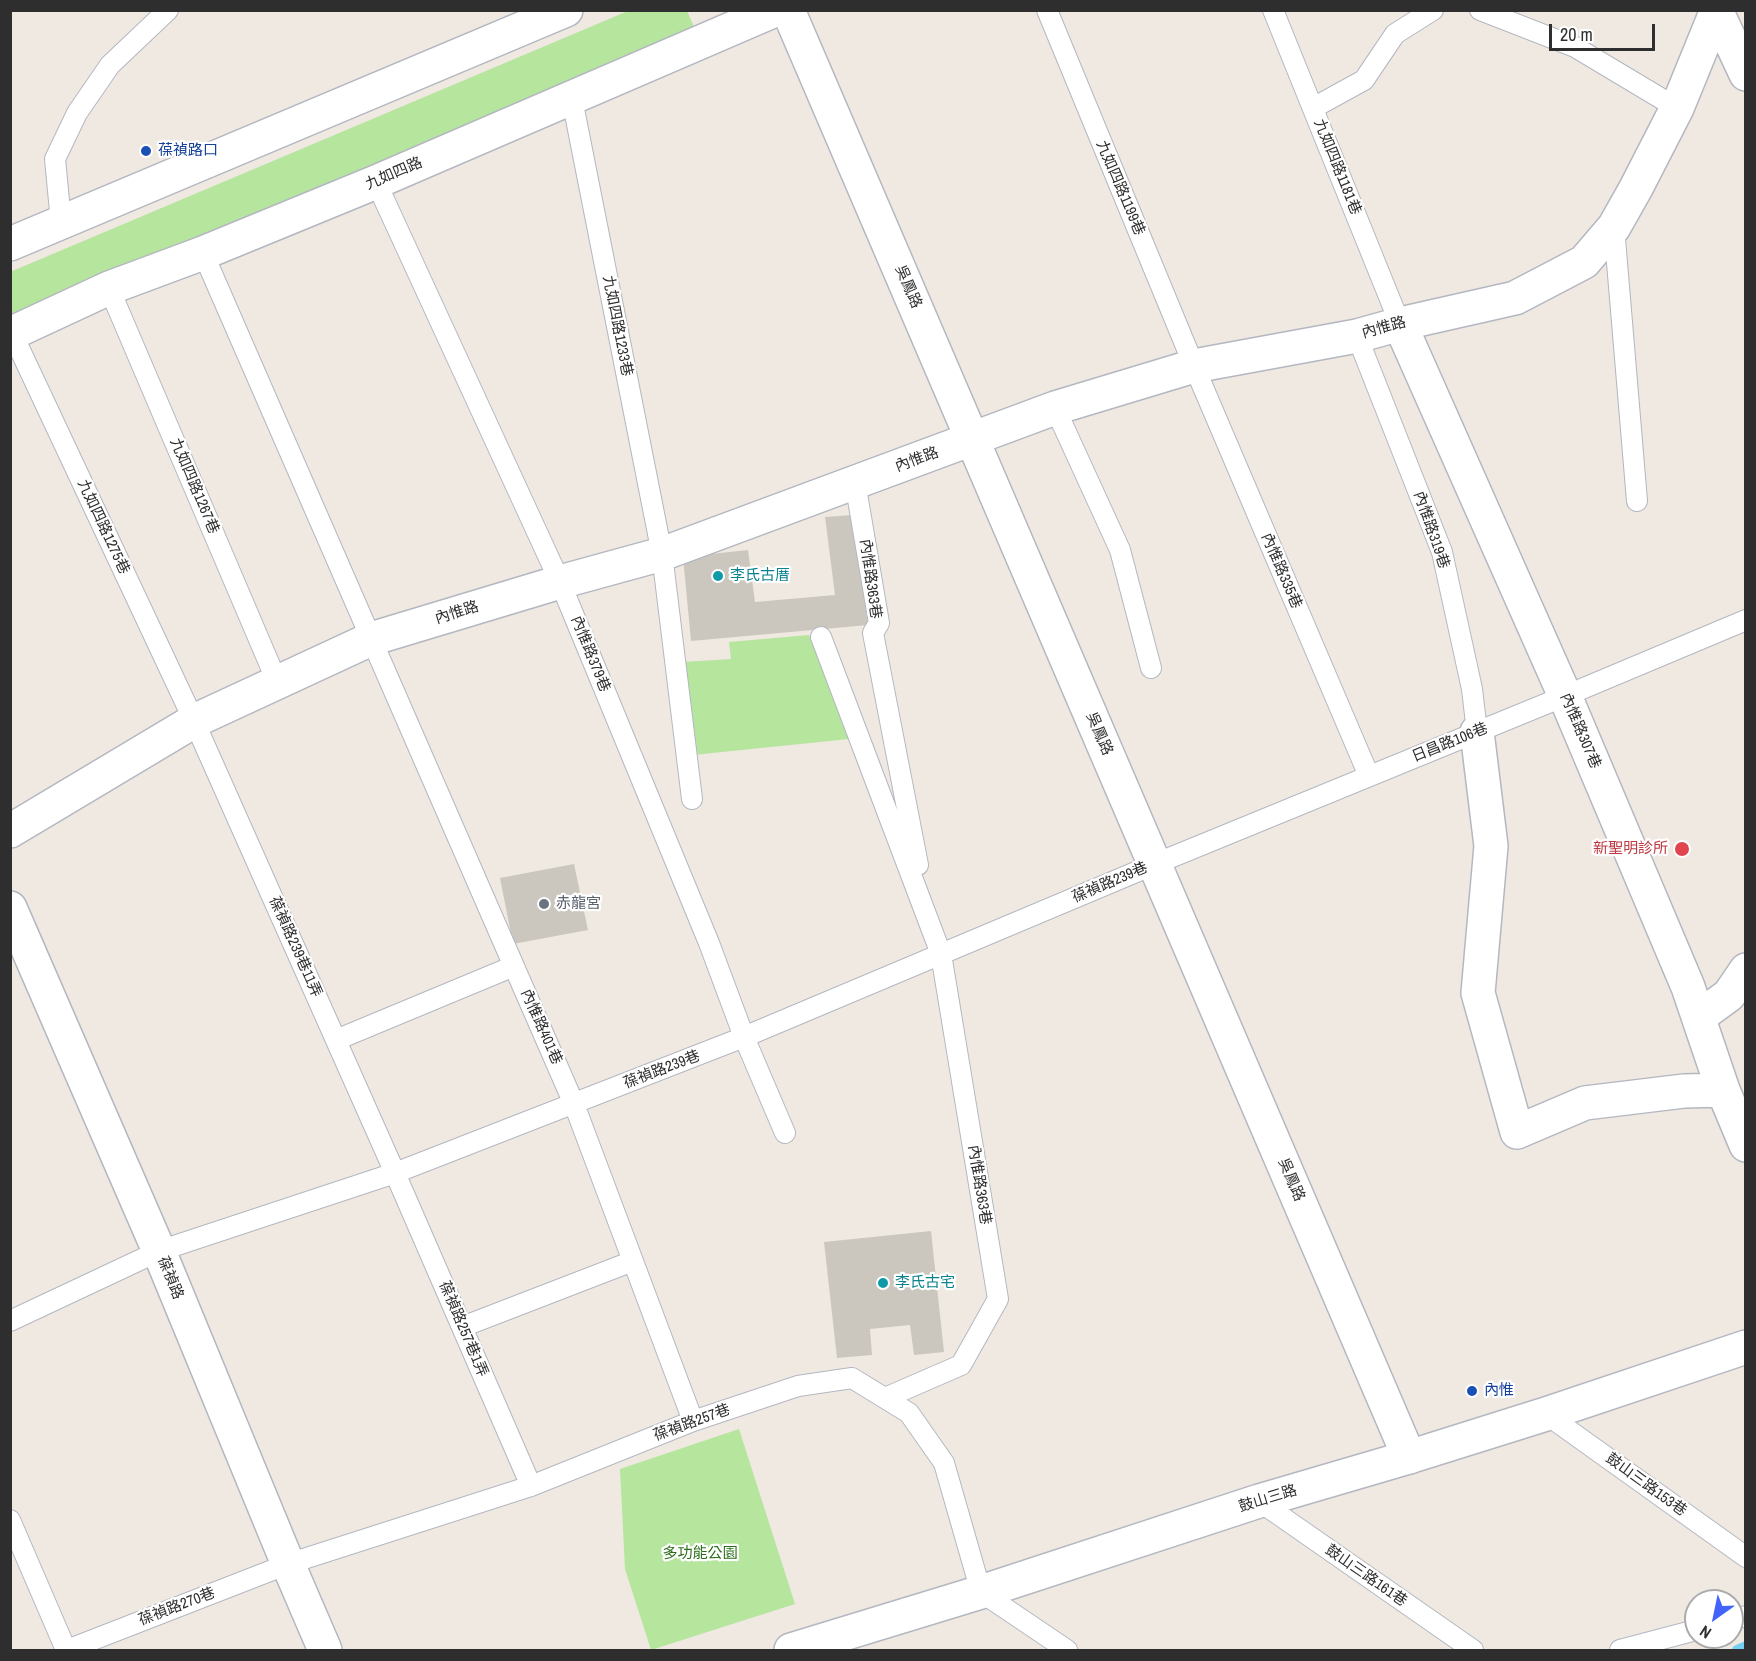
<!DOCTYPE html>
<meta charset="utf-8">
<style>
body{margin:0}
#map{position:relative;width:1756px;height:1661px;overflow:hidden;background:#efe9e1;font-family:"Archivo Narrow",sans-serif}
canvas{display:block}
.frame{position:absolute;inset:0;border:12px solid #2e2e2e;pointer-events:none}
.north{position:absolute;left:1684px;top:1589px;width:60px;height:60px;box-sizing:border-box;background:#fff;border:2px solid #ababab;border-radius:50%;rotate:213deg;font-size:16px;font-weight:700;line-height:24px;text-align:center;color:#2e2e2e}
.north::after{content:'';display:block;margin:auto;width:21px;height:27px;background:#4264fb;clip-path:polygon(50% 0,100% 100%,50% 72%,0 100%)}
.scale{position:absolute;left:1549px;top:24px;width:106px;height:27px;box-sizing:border-box;border:3px solid #2e2e2e;border-top:0;padding-left:8px;font-size:18px;line-height:21px;white-space:nowrap;color:#2e2e2e;-webkit-text-stroke:4px #fff;paint-order:stroke}
</style>
<div id="map">
<canvas width="1756" height="1661"></canvas>
<div class="frame"></div>
<div class="north">N</div>
<div class="scale">20 m</div>
</div>
<script>
const g = document.querySelector('canvas').getContext('2d');
g.lineJoin = 'round';
function fill(path, color) {
  g.fillStyle = color;
  g.fill(path, 'evenodd');
}
function poly(rows) {
  const path = new Path2D();
  for (const r of rows) {
    path.moveTo(r[0], r[1]);
    for (let i = 2; i < r.length; i += 2) path.lineTo(r[i], r[i + 1]);
  }
  return path;
}
function trace(path, color, width, dash) {
  g.strokeStyle = color;
  g.lineWidth = width;
  g.lineCap = dash ? 'butt' : 'round';
  g.setLineDash(dash || []);
  g.stroke(path);
}
function write(font, color, halo, rows, align = 'center') {
  g.font = font + ' "Archivo Narrow","Noto Sans TC",sans-serif';
  g.lineWidth = 4.5;
  g.setLineDash([]);
  g.textBaseline = 'middle';
  g.strokeStyle = halo;
  g.fillStyle = color;
  for (const [text, x, y, turn = 0] of rows) {
    g.save();
    g.translate(x, y);
    g.rotate((+turn || 0) * Math.PI / 180);
    g.textAlign = isNaN(turn) ? turn : align;
    if (halo) g.strokeText(text, 0, 0);
    g.fillText(text, 0, 0);
    g.restore();
  }
}
fill(poly([
 [628,11,687,11,695,29,11,318,10,272],
 [809,635,849,739,693,755,683,662,731,659,729,642],
 [739,1429,795,1604,651,1650,625,1569,620,1469]
]), '#b6e59e');
trace(poly([
 [1737,1650,1746,1646]
]), '#75cff0', 10);
fill(poly([
 [853,515,868,625,691,641,683,557,748,550,755,602,835,595,825,517],
 [574,864,588,930,513,944,500,878],
 [931,1231,944,1352,914,1355,910,1325,870,1329,872,1355,837,1358,824,1242]
]), '#cbc7bf');
const service = poly([
 [1047,10,1194,366,1369,776],
 [1273,10,1400,324],
 [1480,10,1575,47,1677,108],
 [572,99,662,554,692,799],
 [1313,108,1364,80,1395,34,1433,10],
 [376,182,560,582,709,943,744,1037,785,1133],
 [61,222,55,159,77,113,110,65,168,10],
 [1614,227,1637,501],
 [203,253,574,1104,693,1421],
 [109,288,278,684],
 [12,333,194,721,395,1173,531,1486],
 [1357,336,1442,552,1472,689,1477,732],
 [1055,408,1120,550,1151,668],
 [855,482,879,623,873,633,918,865],
 [821,637,941,954,998,1299,961,1365,885,1398],
 [336,1040,514,966],
 [10,1321,159,1251,395,1173,744,1037,1155,864,1565,696,1746,620],
 [462,1327,633,1261],
 [1546,1414,1746,1557],
 [1259,1501,1473,1650],
 [10,1520,66,1650],
 [1732,1620,1746,1616],
 [67,1650,288,1564,531,1486,693,1421,798,1386,852,1378,909,1413,944,1463,981,1592,1067,1650],
 [1620,1650,1696,1630]
]);
const minor = poly([
 [788,10,1409,1457],
 [1716,10,1746,74],
 [1400,324,1565,696,1688,987,1723,1090,1746,1145],
 [1477,732,1491,846,1478,993,1517,1132,1585,1103,1684,1091,1723,1090],
 [10,831,194,721,371,639,560,582,662,554,1055,408,1194,366,1357,336,1400,324,1515,298,1584,262,1614,227,1636,188,1677,108,1717,10],
 [10,908,159,1251,288,1564,325,1650],
 [1699,1017,1729,995,1746,970]
]);
const tertiary = poly([
 [10,244,566,10],
 [10,334,109,288,203,253,376,182,775,10],
 [791,1650,981,1592,1259,1501,1409,1457,1546,1414,1746,1347]
]);
trace(service, '#b4b7c1', 22);
trace(minor, '#b4b7c1', 36);
trace(tertiary, '#b4b7c1', 36);
trace(service, '#fff', 20);
trace(minor, '#fff', 33);
trace(tertiary, '#fff', 33);
for (const [x, y, r, color] of [
 [146,151,6,"#1a4fb4"],
 [718,576,6,"#0f9aa8"],
 [1682,849,8,"#e0444e"],
 [544,904,6,"#6b7280"],
 [883,1283,6,"#0f9aa8"],
 [1472,1391,6,"#1a4fb4"]
]) {
  const dot = new Path2D();
  dot.arc(x, y, r, 0, 2 * Math.PI);
  g.fillStyle = color;
  g.fill(dot);
  trace(dot, '#fff', 2);
}
write('15px', '#164399', '#fff', [
 ["葆禎路口",158,151],
 ["內惟",1484,1391]
], 'left');
write('15px', '#2e2e2e', '#fff', [
 ["九如四路1181巷",1337,167,68],
 ["九如四路",394,174,-23],
 ["九如四路1199巷",1120,188,67],
 ["吳鳳路",908,287,67],
 ["九如四路1233巷",617,326,79],
 ["內惟路",1384,328,-15],
 ["內惟路",917,460,-20],
 ["九如四路1267巷",194,486,67],
 ["九如四路1275巷",103,527,65],
 ["內惟路319巷",1431,530,71],
 ["內惟路335巷",1281,571,67],
 ["內惟路363巷",870,579,82],
 ["內惟路",457,613,-17],
 ["內惟路379巷",590,654,68],
 ["內惟路307巷",1580,731,67],
 ["吳鳳路",1099,734,67],
 ["日昌路106巷",1450,743,-22],
 ["葆禎路239巷",1110,883,-23],
 ["葆禎路239巷11弄",295,947,66],
 ["內惟路401巷",541,1027,66],
 ["葆禎路239巷",662,1070,-21],
 ["吳鳳路",1291,1180,67],
 ["內惟路363巷",979,1185,81],
 ["葆禎路",170,1278,68],
 ["葆禎路257巷1弄",463,1329,67],
 ["葆禎路257巷",692,1423,-20],
 ["鼓山三路153巷",1646,1485,36],
 ["鼓山三路",1268,1499,-17],
 ["鼓山三路161巷",1366,1576,35],
 ["葆禎路270巷",177,1607,-21]
]);
write('15px', '#0d838f', '#fff', [
 ["李氏古厝",730,576],
 ["李氏古宅",895,1283]
], 'left');
write('15px', '#be3a42', '#fff', [
 ["新聖明診所",1668,849]
], 'right');
write('15px', '#5b616d', '#fff', [
 ["赤龍宮",556,904]
], 'left');
write('15px', '#2c6e1b', '#fff', [
 ["多功能公園",700,1554]
]);
</script>
